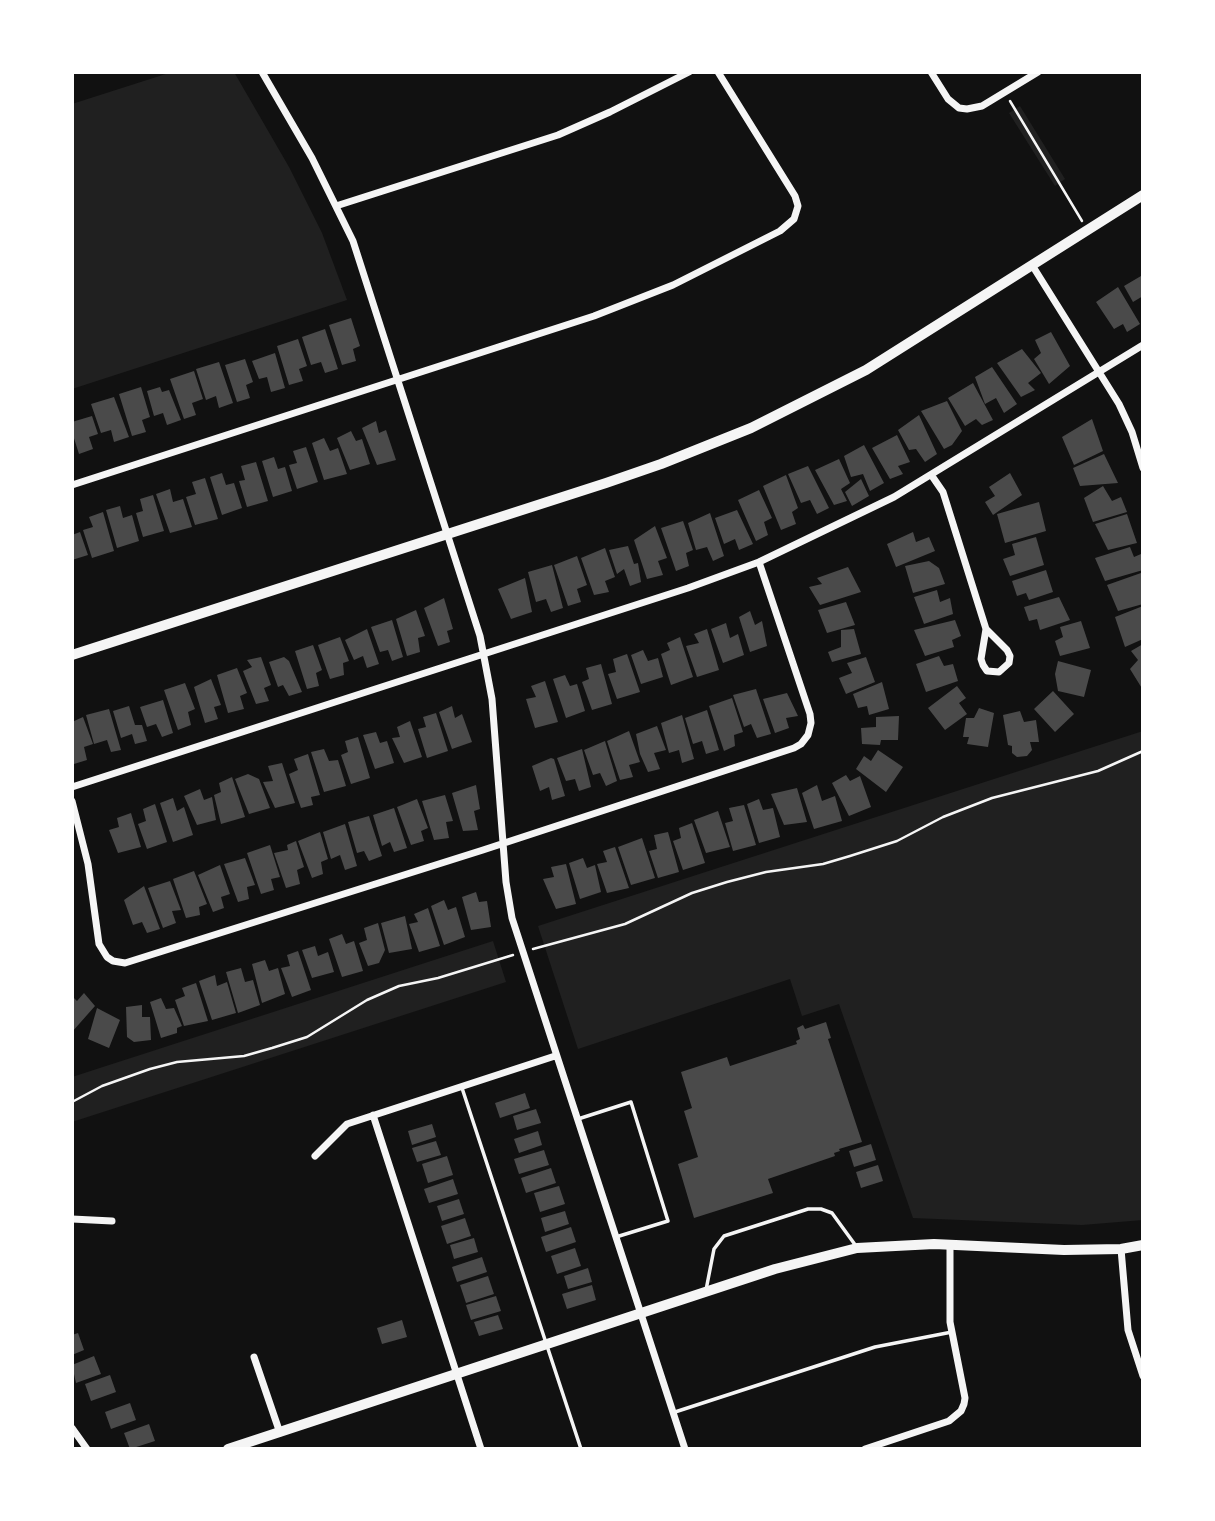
<!DOCTYPE html>
<style>
body{margin:0}
#map{position:relative;width:1215px;height:1521px;overflow:hidden;background:#111;font-family:"Alegreya Sans",sans-serif}
canvas{display:block}
.frame{position:absolute;inset:0;border:74px solid #fff;pointer-events:none}
</style>
<div id="map">
<canvas width="1215" height="1521"></canvas>
<div class="frame"></div>
</div>
<script>
const g = document.querySelector('canvas').getContext('2d');
g.lineJoin = 'round';
function fill(path, color) {
  g.fillStyle = color;
  g.fill(path, 'evenodd');
}
function poly(rows) {
  const path = new Path2D();
  for (const r of rows) {
    path.moveTo(r[0], r[1]);
    for (let i = 2; i < r.length; i += 2) path.lineTo(r[i], r[i + 1]);
  }
  return path;
}
function trace(path, color, width, dash) {
  g.strokeStyle = color;
  g.lineWidth = width;
  g.lineCap = dash ? 'butt' : 'round';
  g.setLineDash(dash || []);
  g.stroke(path);
}
fill(poly([
 [172,72,234,72,289,167,322,233,347,300,72,389,72,104],
 [1020,106,1065,179,1055,186,1009,113],
 [1143,731,1143,1220,1082,1225,913,1218,839,1004,802,1016,790,979,578,1049,538,926],
 [493,941,506,982,72,1122,72,1077]
]), '#202020');
fill(poly([
 [1141,276,1143,279,1143,296,1133,302,1124,286],
 [1118,287,1140,324,1127,332,1123,324,1114,329,1096,302],
 [351,318,360,346,353,349,356,361,342,365,329,325],
 [325,329,338,369,325,373,321,362,311,365,302,337],
 [1051,332,1070,366,1049,384,1034,359,1041,353,1035,340],
 [298,339,307,366,299,369,303,381,289,385,277,346],
 [1022,349,1041,373,1028,383,1035,390,1021,397,997,363],
 [275,353,285,388,271,392,267,377,259,379,252,361],
 [245,359,253,382,246,385,250,398,237,402,225,365],
 [219,362,233,403,219,408,216,396,206,400,196,369],
 [992,367,1017,404,1004,413,996,398,985,404,975,377],
 [194,371,203,399,192,403,196,415,184,419,170,379],
 [973,383,993,420,982,425,976,419,965,426,948,398],
 [141,387,150,417,142,420,146,432,132,436,119,394],
 [160,387,162,392,169,390,181,420,167,425,163,413,154,416,147,391],
 [114,397,129,437,114,442,111,430,101,433,91,404],
 [947,401,962,431,952,445,944,449,921,411],
 [919,415,937,454,925,462,916,449,909,450,898,430],
 [92,416,98,434,89,437,93,449,79,454,72,432,72,422],
 [1092,419,1103,451,1074,465,1062,437],
 [376,421,379,433,386,430,396,460,377,465,362,428],
 [351,431,356,441,362,439,370,464,350,470,337,438],
 [897,435,910,462,898,466,903,474,890,479,872,448],
 [324,438,330,451,338,448,347,474,324,480,312,443],
 [864,445,884,483,870,491,863,474,851,477,844,456],
 [306,447,318,482,297,489,289,465,297,463,293,451],
 [1104,454,1118,483,1080,486,1073,468],
 [274,457,278,469,285,467,292,491,273,497,262,461],
 [839,459,850,483,841,489,847,501,834,505,815,470],
 [256,462,268,501,247,507,239,481,245,480,241,466],
 [808,466,829,508,817,514,810,500,801,503,788,474],
 [222,473,226,485,234,483,242,508,222,515,210,477],
 [1010,473,1022,495,993,515,985,502,995,496,989,487],
 [786,475,798,508,792,512,796,524,781,530,763,486],
 [205,478,218,519,195,525,186,497,196,494,192,482],
 [861,479,869,496,852,506,845,492],
 [1103,486,1112,501,1121,497,1127,512,1093,522,1084,498],
 [170,489,173,502,183,499,192,527,170,533,156,494],
 [759,490,772,518,764,522,768,535,756,541,738,500],
 [153,495,164,531,143,537,136,513,143,511,140,499],
 [1039,502,1046,531,1005,543,997,514],
 [120,506,123,518,132,515,139,541,117,548,106,510],
 [737,510,753,544,739,550,735,539,724,544,715,518],
 [103,512,114,551,92,558,83,530,93,527,89,517],
 [710,513,724,556,713,561,707,547,696,550,688,523],
 [1127,514,1137,543,1108,550,1095,524],
 [683,521,693,550,686,553,689,566,676,571,661,528],
 [655,526,667,558,658,561,663,575,647,579,634,540],
 [80,532,88,555,72,560,72,535],
 [913,532,916,542,929,537,935,551,896,567,887,544],
 [1036,537,1044,565,1010,576,1003,559,1015,555,1012,544],
 [628,546,634,564,638,563,641,582,630,586,624,569,617,574,609,550],
 [1130,547,1134,557,1141,554,1143,570,1105,581,1095,558],
 [605,548,615,577,605,581,609,592,594,595,581,558],
 [577,556,587,585,577,589,581,602,568,606,554,565],
 [929,561,939,568,945,584,913,593,905,566],
 [552,565,563,608,551,612,546,599,536,602,528,572],
 [848,567,861,592,820,605,809,587,822,584,817,578],
 [1046,570,1053,592,1029,600,1026,593,1017,596,1012,581],
 [1141,573,1143,578,1143,604,1118,611,1107,585],
 [525,578,532,612,511,619,498,589],
 [937,590,940,602,950,598,953,614,924,624,914,597],
 [1059,597,1070,620,1040,630,1037,619,1029,621,1024,607],
 [444,598,453,629,447,631,450,642,438,646,424,608],
 [846,602,855,625,827,633,818,610],
 [1143,606,1143,639,1125,647,1115,617],
 [416,610,425,636,418,638,420,652,407,656,396,619],
 [750,611,755,625,762,621,767,646,750,652,739,617],
 [392,620,403,657,392,661,388,650,380,652,371,627],
 [955,620,961,636,952,640,954,647,925,656,914,630],
 [1081,621,1090,648,1060,656,1055,641,1063,637,1060,627],
 [726,623,730,638,738,634,744,655,723,663,711,629],
 [367,629,379,664,367,668,363,656,354,660,345,640],
 [707,629,719,670,697,677,686,646,699,643,694,634],
 [854,629,861,654,832,662,828,652,841,647,841,630],
 [340,637,349,661,343,663,344,675,330,679,318,645],
 [680,637,693,677,671,685,661,654,670,650,667,643],
 [1143,644,1143,690,1130,669,1138,660,1131,651],
 [313,645,322,670,316,673,319,686,307,689,295,651],
 [643,650,648,661,658,658,663,677,641,684,631,655],
 [627,654,640,692,617,699,608,674,616,672,613,659],
 [939,656,944,666,953,664,958,681,926,692,916,664],
 [261,657,271,685,264,688,269,701,256,704,243,671,252,667,247,660],
 [284,657,289,661,302,692,289,696,283,685,278,687,269,662],
 [866,657,875,682,846,694,839,678,852,673,847,663],
 [1058,661,1091,670,1084,697,1058,691,1055,674],
 [601,664,612,704,592,710,582,682,589,679,586,668],
 [237,668,247,693,240,696,244,709,228,713,217,675],
 [565,675,570,686,577,684,585,711,566,718,553,679],
 [211,679,221,705,214,707,218,719,205,723,194,687],
 [545,681,558,722,535,728,526,699,536,697,531,686],
 [882,682,889,709,869,715,867,706,858,708,853,694],
 [185,683,195,709,188,712,191,725,178,730,164,690],
 [957,686,966,698,959,703,967,714,945,730,928,708],
 [756,689,771,734,757,738,751,724,744,727,733,695],
 [1053,691,1074,714,1055,732,1034,709],
 [787,693,798,716,786,718,789,728,775,733,763,699],
 [732,698,743,732,734,735,735,746,724,751,709,706],
 [163,700,173,733,162,737,156,724,147,727,140,707],
 [129,706,135,725,142,725,147,741,135,744,132,734,121,738,113,711],
 [452,706,455,718,462,714,472,742,452,749,439,712],
 [979,708,994,713,988,747,967,744,969,737,963,737,966,718,974,718],
 [109,709,121,750,111,752,107,740,94,744,86,715],
 [707,710,719,750,706,754,702,741,693,744,685,718],
 [1020,711,1024,722,1036,720,1039,742,1030,742,1032,750,1027,756,1017,757,1012,753,1012,746,1008,745,1003,715],
 [436,713,448,751,427,758,418,729,426,727,423,717],
 [682,715,694,759,682,763,679,750,669,753,661,723],
 [899,716,898,740,881,740,880,745,862,744,861,728,876,727,876,717],
 [83,717,93,744,84,747,87,760,74,764,72,757,72,722],
 [410,721,422,757,404,763,392,738,400,737,397,727],
 [657,726,666,750,654,753,660,769,648,772,640,754,636,734],
 [629,731,640,762,629,765,633,777,620,780,607,741],
 [376,732,380,743,387,741,394,763,375,769,363,735],
 [358,737,370,778,351,784,341,755,348,752,345,741],
 [605,741,617,781,606,786,600,773,593,775,584,750],
 [324,749,329,761,338,760,346,786,324,792,311,752],
 [582,749,591,787,579,791,575,779,566,781,557,758],
 [878,750,903,767,886,792,856,769,864,756,871,761],
 [308,754,320,795,311,797,313,805,301,808,289,774,298,770,294,759],
 [551,758,554,759,565,796,552,800,549,787,540,791,532,766],
 [282,763,295,803,275,808,263,782,273,781,268,766],
 [248,774,259,779,270,808,249,814,235,779],
 [846,775,850,781,860,776,871,807,849,816,832,783],
 [232,777,245,817,221,824,214,795,221,792,219,783],
 [476,785,480,809,474,811,478,830,463,831,452,793],
 [817,785,822,801,835,796,842,821,814,829,802,793],
 [797,788,807,822,784,825,771,794],
 [200,789,204,800,212,797,216,820,197,825,184,796],
 [445,795,453,821,446,822,449,838,434,840,422,801],
 [173,798,177,811,184,807,193,835,173,842,160,803],
 [417,799,428,828,421,831,424,841,411,845,397,807],
 [759,799,763,810,773,808,780,837,759,843,747,804],
 [155,804,167,842,147,849,138,824,146,821,143,809],
 [744,805,756,845,733,851,725,823,733,821,729,808],
 [394,808,407,848,394,852,390,842,382,846,373,815],
 [718,811,730,847,706,853,694,820],
 [131,813,141,847,118,853,109,830,119,827,117,818],
 [369,816,382,856,369,861,364,851,357,853,348,822],
 [692,823,705,863,683,870,673,841,681,838,679,828],
 [345,824,357,866,345,870,340,855,331,859,323,832],
 [320,832,328,859,321,862,323,874,312,878,298,841],
 [668,832,679,872,658,878,649,851,657,849,654,835],
 [642,838,655,878,631,885,618,847],
 [296,841,304,867,297,870,300,884,286,888,274,853,288,850,287,845],
 [270,845,280,877,271,879,274,890,261,894,247,853],
 [615,847,629,888,607,893,597,864,607,862,603,851],
 [245,858,255,885,247,887,249,899,238,902,224,864],
 [583,858,587,868,595,865,601,892,580,899,569,863],
 [566,864,576,904,556,909,543,879,554,877,551,867],
 [220,865,230,894,221,897,224,908,213,912,198,875],
 [194,871,207,904,199,907,200,915,186,918,173,879],
 [170,881,181,910,172,911,176,923,163,928,148,888],
 [144,886,160,929,147,933,142,922,133,925,124,900],
 [476,892,479,902,487,901,491,927,471,930,462,897],
 [444,900,448,910,456,907,465,937,444,945,431,906],
 [428,908,440,946,419,952,409,924,418,922,414,914],
 [405,916,412,949,389,953,381,923],
 [378,923,385,950,379,963,368,966,359,943,367,940,364,928],
 [342,934,346,944,354,941,363,971,342,977,329,939],
 [315,946,318,956,328,952,334,972,312,978,302,950],
 [298,951,311,990,292,997,281,968,290,966,287,955],
 [265,960,269,971,278,968,285,994,262,1003,252,964],
 [241,968,245,982,253,980,260,1005,238,1013,226,972],
 [215,975,217,986,227,982,236,1013,212,1020,199,981],
 [196,983,208,1021,184,1026,175,1000,185,996,182,988],
 [84,993,95,1006,72,1032,72,996,77,1001],
 [161,998,166,1009,174,1008,182,1026,177,1028,177,1033,161,1038,150,1002],
 [142,1005,142,1017,150,1017,151,1040,134,1042,127,1037,126,1007],
 [97,1008,120,1020,109,1048,88,1039],
 [826,1022,831,1038,828,1039,862,1142,839,1149,840,1151,834,1153,835,1156,768,1179,773,1193,694,1218,678,1164,698,1157,684,1111,692,1108,681,1072,727,1057,730,1066,797,1044,796,1041,800,1039,797,1028,803,1025,805,1029],
 [525,1093,530,1108,500,1118,495,1103],
 [536,1109,541,1123,517,1130,513,1116],
 [432,1124,436,1137,412,1145,408,1131],
 [538,1131,542,1145,519,1153,514,1139],
 [436,1141,441,1155,417,1162,412,1148],
 [871,1144,876,1160,854,1167,849,1151],
 [544,1150,549,1165,519,1174,514,1159],
 [447,1156,453,1175,428,1183,422,1164],
 [878,1165,883,1181,861,1188,856,1172],
 [551,1168,556,1183,526,1193,521,1178],
 [453,1179,458,1194,429,1203,424,1189],
 [559,1186,565,1204,540,1212,534,1193],
 [459,1199,464,1214,442,1221,437,1206],
 [565,1211,569,1224,545,1232,541,1218],
 [465,1218,471,1236,447,1244,441,1226],
 [571,1227,576,1242,546,1252,541,1237],
 [474,1238,478,1252,454,1259,450,1245],
 [575,1248,581,1266,557,1274,551,1256],
 [482,1257,487,1272,457,1282,452,1267],
 [588,1268,592,1282,568,1289,564,1276],
 [488,1276,494,1294,466,1303,460,1285],
 [592,1285,596,1300,567,1309,562,1294],
 [496,1296,501,1311,471,1320,466,1305],
 [498,1315,503,1329,479,1336,474,1322],
 [402,1320,407,1337,382,1344,377,1328],
 [78,1333,84,1350,72,1355,72,1335],
 [94,1356,101,1374,76,1383,72,1365],
 [110,1375,116,1392,91,1401,85,1384],
 [130,1403,136,1420,111,1429,105,1412],
 [149,1424,155,1441,130,1449,124,1433]
]), '#4a4a4a');
trace(poly([
 [1010,101,1082,221],
 [533,949,625,924,692,893,727,882,766,872,823,864,850,856,897,841,943,817,992,798,1098,771,1143,751],
 [72,1102,102,1086,150,1069,177,1062,244,1056,272,1048,307,1037,367,1000,399,986,438,978,513,955]
]), '#f5f5f5', 2.5);
trace(poly([
 [462,1088,581,1449],
 [578,1119,631,1102,668,1221,616,1237],
 [706,1290,714,1249,724,1236,808,1209,821,1209,832,1213,856,1246],
 [675,1412,875,1347,952,1332]
]), '#f5f5f5', 3.5);
trace(poly([
 [262,72,312,158,353,241,480,636,492,699,506,882,512,918,685,1449],
 [931,72,948,99,959,108,967,109,982,106,1038,72],
 [336,206,558,135,610,112,689,72],
 [1032,265,1119,404,1132,432,1143,468],
 [932,476,943,492,986,629,981,659,983,665,987,671,999,672,1009,663,1010,656,1007,650,986,629],
 [72,485,594,316,673,285,780,231,794,219,798,206,795,196,718,72],
 [72,787,688,588,759,562,894,497,1143,345],
 [72,801,88,864,99,944,107,957,113,961,125,963,483,850,794,748,801,744,808,735,811,723,810,714,759,562],
 [373,1115,481,1449],
 [315,1156,347,1124,555,1056],
 [72,1219,112,1221],
 [1121,1249,1128,1330,1143,1376],
 [254,1357,280,1433],
 [72,1428,87,1449],
 [865,1449,949,1421,961,1411,964,1404,965,1398,950,1322,950,1246]
]), '#f5f5f5', 7);
trace(poly([
 [228,1449,775,1269,857,1248,934,1244,1064,1250,1121,1249,1143,1245]
]), '#f5f5f5', 10);
trace(poly([
 [72,655,606,483,661,464,751,428,866,370,1143,195]
]), '#f5f5f5', 10);
</script>
